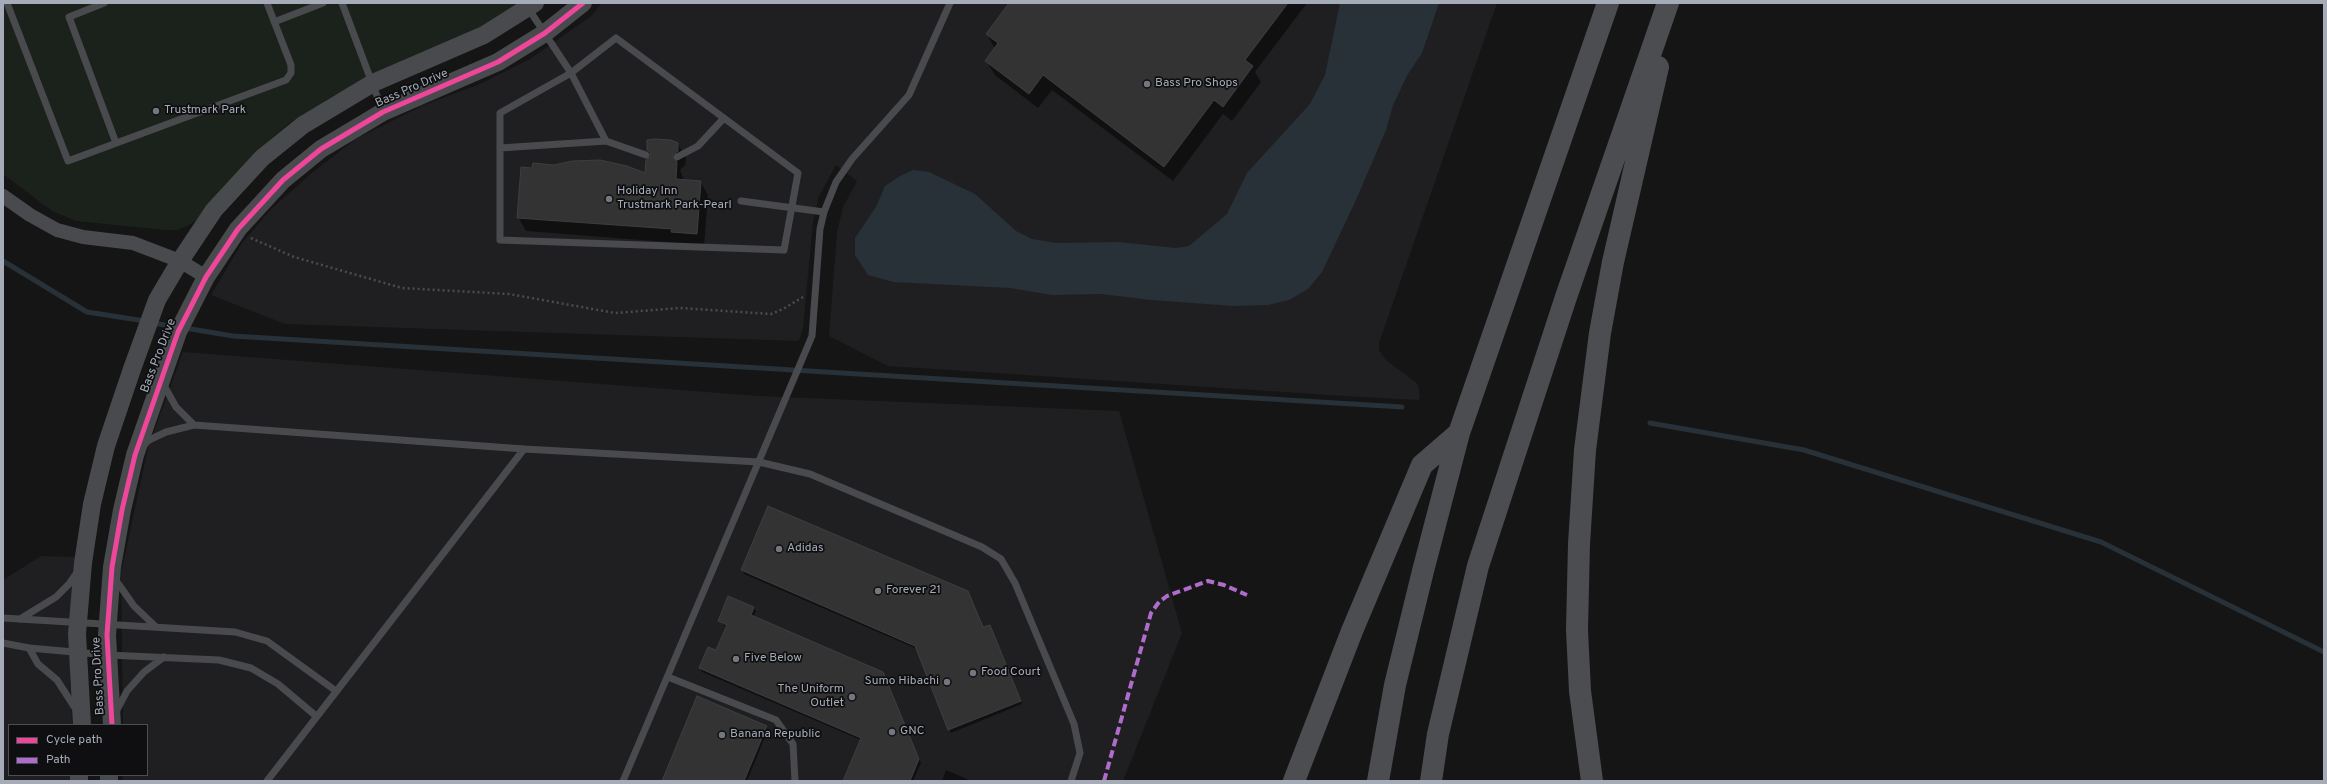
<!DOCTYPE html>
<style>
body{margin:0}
#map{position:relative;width:2327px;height:784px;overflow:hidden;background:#151515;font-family:Overpass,sans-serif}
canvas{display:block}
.frame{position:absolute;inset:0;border:4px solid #a5acb7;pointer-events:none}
.legend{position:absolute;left:8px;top:724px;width:140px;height:52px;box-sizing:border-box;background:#0f0f11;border:1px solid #4b4e53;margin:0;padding:5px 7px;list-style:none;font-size:12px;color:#a5acb7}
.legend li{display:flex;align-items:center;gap:8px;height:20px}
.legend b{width:20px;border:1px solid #4b4e53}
</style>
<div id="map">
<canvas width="2327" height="784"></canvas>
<div class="frame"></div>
<ul class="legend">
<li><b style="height:5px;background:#ed469a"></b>Cycle path</li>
<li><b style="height:5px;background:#b06ccc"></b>Path</li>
</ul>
</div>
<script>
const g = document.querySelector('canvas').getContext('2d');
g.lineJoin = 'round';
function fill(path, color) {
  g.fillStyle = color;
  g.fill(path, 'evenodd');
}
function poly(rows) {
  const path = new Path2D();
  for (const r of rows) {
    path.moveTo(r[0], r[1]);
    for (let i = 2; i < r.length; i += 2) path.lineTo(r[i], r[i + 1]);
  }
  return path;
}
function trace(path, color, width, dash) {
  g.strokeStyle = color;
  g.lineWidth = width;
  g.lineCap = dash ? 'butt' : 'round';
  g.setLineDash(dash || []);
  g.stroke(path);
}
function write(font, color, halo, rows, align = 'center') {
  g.font = font + ' Overpass,sans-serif';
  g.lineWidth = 3.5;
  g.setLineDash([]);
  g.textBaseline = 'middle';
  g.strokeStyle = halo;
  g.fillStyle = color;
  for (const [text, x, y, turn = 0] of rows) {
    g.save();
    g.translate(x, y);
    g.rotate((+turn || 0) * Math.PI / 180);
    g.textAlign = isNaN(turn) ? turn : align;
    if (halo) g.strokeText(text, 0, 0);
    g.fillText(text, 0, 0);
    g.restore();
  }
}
fill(poly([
 [602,3,1497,3,1379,343,1379,350,1386,360,1418,384,1420,398,1418,400,1345,396,888,366,829,336,837,232,843,207,857,181,836,165,819,196,813,222,803,328,799,341,285,324,211,295,242,243,271,209,313,172,356,139,424,105,480,84,530,59,591,16],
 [183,352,759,396,1119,411,1182,633,1123,781,122,781,123,775,147,775,147,725,123,725,121,573,148,448],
 [41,556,76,557,70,674,72,725,9,725,9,775,73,775,72,781,3,781,3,580]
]), '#1f1f21');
fill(poly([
 [3,3,524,3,463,37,411,58,330,98,288,124,258,150,198,219,189,225,177,230,165,230,76,221,52,211,3,174]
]), '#1b221b');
fill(poly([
 [1340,3,1439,3,1422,53,1408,74,1393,105,1386,130,1356,200,1322,272,1308,289,1289,300,1268,305,1233,306,1151,300,1101,294,1052,295,1010,288,893,282,868,275,855,255,855,238,876,207,885,186,900,176,913,170,929,172,975,194,1016,231,1032,239,1057,243,1118,242,1176,248,1189,246,1227,214,1247,173,1310,104,1325,75]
]), '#273137');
fill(poly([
 [1010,3,1307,3,1255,72,1261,82,1232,121,1223,114,1173,181,1052,90,1038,108,995,75,986,61,995,49,987,34],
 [678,144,686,158,685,165,680,170,684,180,700,181,708,195,704,247,680,246,679,243,526,231,518,217,645,175,652,157,648,150],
 [742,570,991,629,1022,704,951,733,917,649,744,574],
 [729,597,754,608,756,611,753,617,884,677,921,763,913,781,844,781,861,740,702,672,700,668,716,652,727,627,719,621],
 [766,726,768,730,747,781,663,781],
 [946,770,972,781,942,781]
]), '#0007');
trace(poly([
 [3,261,87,312,145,321],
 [153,323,177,327],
 [185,328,233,336,1402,407],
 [1650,423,1804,450,2101,542,2324,652]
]), '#273137', 5);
const building = poly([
 [1009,3,1288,3,1245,60,1253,66,1223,107,1214,100,1164,167,1043,75,1029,94,985,61,998,43,986,34,1009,3],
 [655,139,671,140,678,143,678,151,672,156,677,162,676,179,701,181,697,234,671,232,672,229,517,218,521,167,532,168,533,163,554,165,572,161,600,160,627,166,645,173,646,160,651,156,650,152,647,150,647,140,655,139],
 [768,506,968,591,983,627,990,625,1021,701,948,730,915,646,741,570,768,506],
 [728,596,754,607,751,615,883,672,919,759,910,781,843,781,861,738,699,668,708,647,716,650,727,625,718,621,728,596],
 [697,696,767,726,744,781,662,781,697,696]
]);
fill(building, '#333334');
trace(building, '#3d3e41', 1);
trace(poly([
 [251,238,294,257,402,288,509,294,615,313,680,308,771,314,783,309,803,297]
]), '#4b4c50', 2.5, [2, 3]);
trace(poly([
 [7,3,68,161,286,80,291,73,291,65,267,3],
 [104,3,69,17,116,143],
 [342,3,383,112],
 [528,8,571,73,606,141],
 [274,22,323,3],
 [616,38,798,173,784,250,500,240,500,113,571,73,616,38],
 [500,148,606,141,646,155],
 [677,157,698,146,724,118],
 [741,201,824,212],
 [162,382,176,407,194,425],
 [143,446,149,440,166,432,194,425,524,449,759,462,810,474,982,547,1001,559,1015,583,1074,724,1080,753,1071,781],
 [115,579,134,606,156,627],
 [3,618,235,632,267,641,336,691],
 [20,619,56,597,69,584,78,571],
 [3,643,29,648,108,655,219,660,251,668,278,684,316,716],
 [29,648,38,664,57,680,77,711],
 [668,677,776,720,793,744,795,781],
 [116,712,127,691,144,672,164,657],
 [267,781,524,449],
 [623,781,812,336,820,229,824,212,836,182,852,159,909,95,950,3]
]), '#494a4e', 7);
trace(poly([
 [3,196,30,215,57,230,83,237,133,243,180,261,206,277]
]), '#494a4e', 14);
trace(poly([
 [82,725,77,634,83,563,92,504,106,446,132,369,157,300,180,261,214,210,262,158,303,125,373,83,484,35,535,3],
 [112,725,107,635,112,567,122,510,135,455,178,332,206,277,238,229,283,180,321,149,383,112,498,62,545,33,583,3],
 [79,781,79,775],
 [109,781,109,775]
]), '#494a4e', 18);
trace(poly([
 [1294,781,1352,631,1422,465,1459,433],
 [1378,781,1395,685,1423,571,1459,433,1608,3],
 [1431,781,1438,734,1478,566,1566,297,1668,3],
 [1592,781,1580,691,1577,630,1579,544,1585,450,1600,333,1613,262,1658,67]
]), '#4b4d50', 22);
trace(poly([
 [1104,781,1151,613,1159,602,1167,596,1208,581,1224,585,1247,595]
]), '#b06ccc', 4, [8, 4]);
trace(poly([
 [112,725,107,635,112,567,122,510,135,455,178,332,206,277,238,229,283,180,321,149,383,112,498,62,545,33,583,3]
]), '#ed469a', 5);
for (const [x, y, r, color] of [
 [1147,84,4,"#73777e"],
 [156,111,4,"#73777e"],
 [609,199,4,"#73777e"],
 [779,549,4,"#73777e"],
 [878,591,4,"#73777e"],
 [736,659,4,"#73777e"],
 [973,673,4,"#73777e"],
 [947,682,4,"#73777e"],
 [852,697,4,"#73777e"],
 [892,732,4,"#73777e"],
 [722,735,4,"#73777e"]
]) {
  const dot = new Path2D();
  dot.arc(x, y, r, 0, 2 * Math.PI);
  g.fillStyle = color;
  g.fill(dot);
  trace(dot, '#0f0f11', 1.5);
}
write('12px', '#a5acb7', '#0f0f11', [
 ["Bass Pro Shops",1155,84],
 ["Trustmark Park",164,111],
 ["Holiday Inn",617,192],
 ["Trustmark Park-Pearl",617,206],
 ["Adidas",787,549],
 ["Forever 21",886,591],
 ["Five Below",744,659],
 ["Food Court",981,673],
 ["Sumo Hibachi",939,682,"right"],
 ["The Uniform",844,690,"right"],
 ["Outlet",844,704,"right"],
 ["GNC",900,732],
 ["Banana Republic",730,735]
], 'left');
write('12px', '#a5acb7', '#0f0f11', [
 ["Bass Pro Drive",412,89,-24],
 ["Bass Pro Drive",159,356,-69],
 ["Bass Pro Drive",99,676,-93]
]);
</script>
